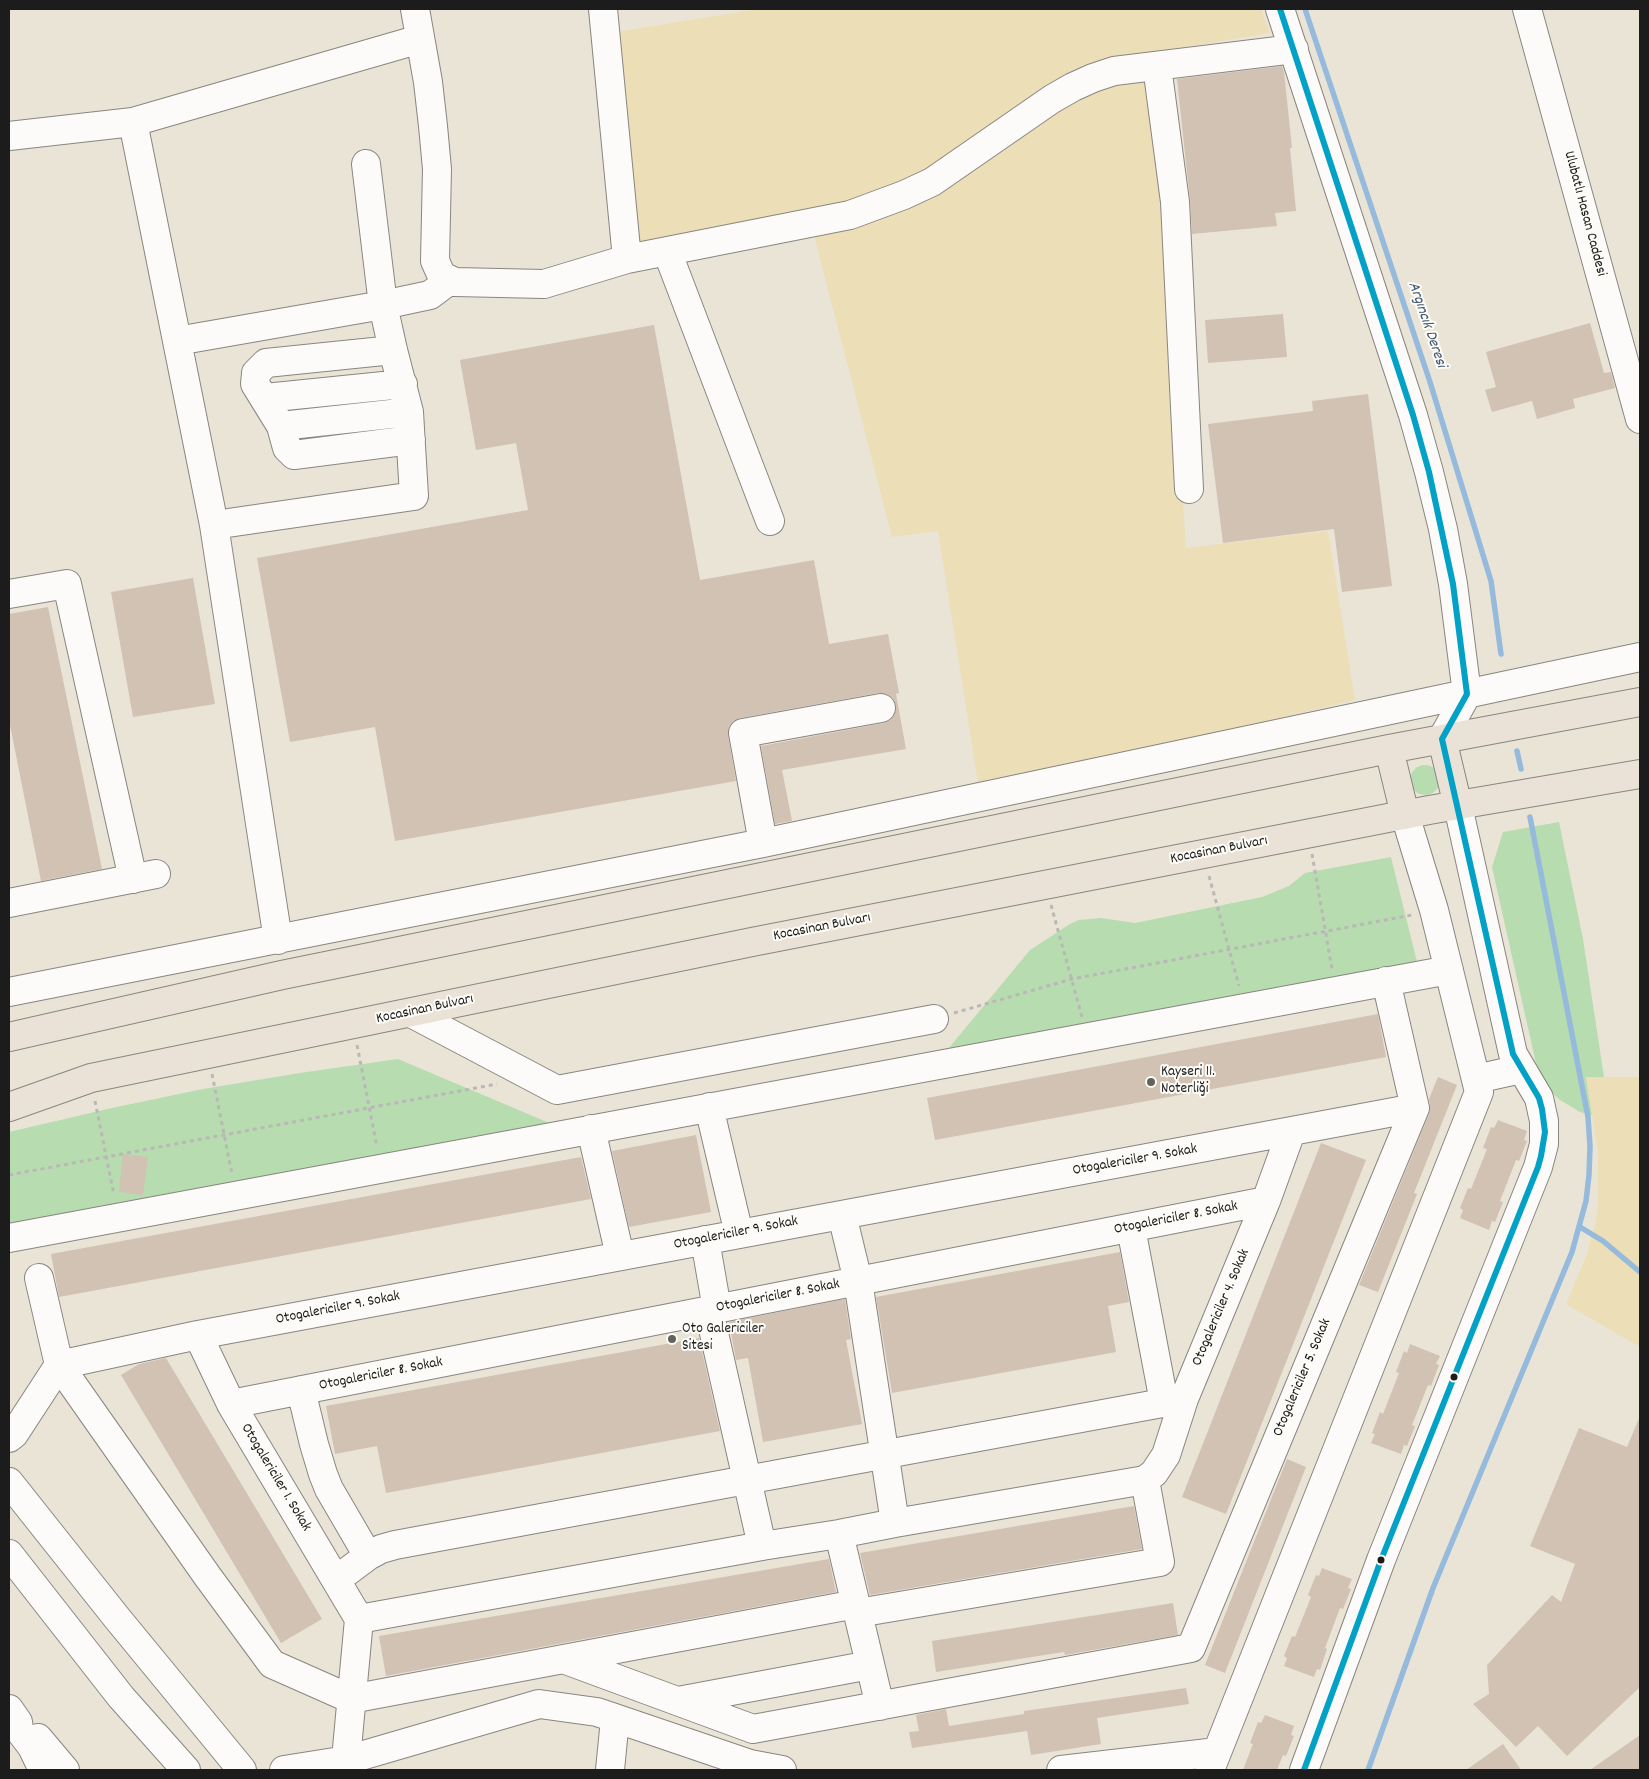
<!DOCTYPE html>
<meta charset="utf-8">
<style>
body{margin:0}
#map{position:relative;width:1649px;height:1779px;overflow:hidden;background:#eae4d6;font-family:Dekko,sans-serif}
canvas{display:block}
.frame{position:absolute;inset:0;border:10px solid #1c1c1c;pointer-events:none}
</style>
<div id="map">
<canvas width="1649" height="1779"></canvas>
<div class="frame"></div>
</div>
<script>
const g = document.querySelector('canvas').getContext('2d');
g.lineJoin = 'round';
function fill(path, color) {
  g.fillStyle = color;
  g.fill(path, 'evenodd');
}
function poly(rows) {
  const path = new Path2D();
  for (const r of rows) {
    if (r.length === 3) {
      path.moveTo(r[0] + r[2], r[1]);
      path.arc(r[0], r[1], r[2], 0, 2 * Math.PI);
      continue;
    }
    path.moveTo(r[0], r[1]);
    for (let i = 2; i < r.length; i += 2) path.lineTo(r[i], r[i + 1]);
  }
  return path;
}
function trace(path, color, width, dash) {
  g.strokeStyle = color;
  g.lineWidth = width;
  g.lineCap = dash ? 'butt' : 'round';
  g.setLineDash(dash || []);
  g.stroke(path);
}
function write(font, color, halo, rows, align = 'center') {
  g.font = font + ' Dekko,sans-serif';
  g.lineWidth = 4;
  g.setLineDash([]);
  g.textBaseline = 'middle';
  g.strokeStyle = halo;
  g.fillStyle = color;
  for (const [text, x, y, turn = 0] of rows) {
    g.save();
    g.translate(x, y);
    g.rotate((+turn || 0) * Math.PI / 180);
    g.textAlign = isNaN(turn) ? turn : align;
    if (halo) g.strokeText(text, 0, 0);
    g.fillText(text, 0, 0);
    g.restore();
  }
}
fill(poly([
 [1425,780,15],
 [1559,822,1583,939,1604,1077,1586,1077,1592,1115,1580,1112,1560,1100,1550,1091,1537,1068,1492,867,1503,832],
 [1391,857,1419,970,934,1066,1030,950,1070,924,1079,920,1101,918,1135,923,1262,897,1289,886,1305,873],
 [398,1059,554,1125,9,1237,9,1132,112,1108,203,1089,300,1073]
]), '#b6dcb0');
fill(poly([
 [757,9,1261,9,1270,33,1147,53,1168,269,1186,548,1328,531,1355,700,979,789,938,531,892,537,807,208,634,252,617,32],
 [1586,1077,1640,1077,1640,1347,1566,1304,1586,1257,1596,1221,1598,1202,1598,1152]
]), '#ecdeb7');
trace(poly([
 [1305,9,1430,382,1491,581,1501,654],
 [1517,751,1521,769],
 [1580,1227,1603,1241,1640,1272],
 [1368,1770,1433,1588,1572,1252,1586,1201,1589,1175,1590,1146,1588,1117,1530,817]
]), '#95badc', 5.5);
fill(poly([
 [1282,66,1284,72,1292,148,1290,148,1296,211,1275,213,1277,226,1192,234,1190,200,1177,79],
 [1283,314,1287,357,1208,363,1205,320],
 [1590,323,1604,373,1611,372,1615,388,1573,399,1575,408,1537,419,1532,401,1492,412,1485,390,1496,387,1486,352],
 [654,325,700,580,814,560,829,644,888,634,899,693,896,694,906,749,782,770,792,821,775,824,761,746,884,723,891,720,895,714,896,705,893,698,887,694,878,693,740,718,733,721,729,727,728,735,736,781,395,841,375,727,290,742,257,558,528,510,516,443,476,450,460,360],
 [1368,394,1392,586,1342,592,1334,529,1223,543,1208,424,1313,411,1312,401],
 [193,578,215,704,133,717,111,592],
 [48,607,102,869,41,881,9,720,9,614],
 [1378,1014,1386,1057,935,1140,927,1098],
 [1438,1077,1457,1085,1414,1193,1417,1194,1378,1292,1359,1285,1429,1114,1430,1106,1429,1099],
 [1498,1120,1527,1131,1524,1140,1527,1141,1519,1161,1516,1160,1500,1201,1503,1202,1495,1222,1492,1221,1489,1230,1460,1218,1463,1210,1460,1208,1468,1188,1471,1189,1487,1149,1483,1148,1491,1127,1494,1128],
 [696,1135,711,1212,629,1227,612,1151],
 [1321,1143,1366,1160,1226,1514,1182,1497],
 [123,1154,148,1157,143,1195,119,1192],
 [581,1157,591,1199,59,1297,51,1254],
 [1120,1252,1129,1302,1108,1306,1116,1352,892,1393,876,1297],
 [845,1299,851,1339,846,1340,862,1424,763,1442,748,1358,736,1360,729,1322],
 [699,1338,720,1431,386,1493,377,1446,335,1454,326,1406],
 [1410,1344,1440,1356,1436,1364,1439,1365,1431,1386,1428,1385,1412,1425,1415,1426,1407,1446,1404,1445,1401,1454,1371,1443,1375,1434,1372,1433,1380,1412,1383,1414,1399,1373,1396,1372,1404,1351,1407,1353],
 [166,1358,322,1619,281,1643,121,1375,139,1364],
 [1640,1416,1640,1687,1567,1756,1538,1726,1516,1747,1473,1704,1489,1694,1487,1665,1552,1595,1561,1602,1575,1564,1530,1546,1579,1428,1627,1447],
 [1287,1459,1306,1467,1225,1673,1205,1665],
 [1134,1506,1142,1549,870,1595,860,1553],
 [829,1559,836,1592,386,1676,379,1636],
 [1322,1568,1352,1579,1348,1588,1351,1589,1343,1609,1340,1608,1325,1648,1327,1649,1320,1670,1317,1669,1314,1677,1284,1666,1287,1658,1284,1656,1292,1636,1295,1637,1311,1597,1308,1595,1316,1575,1319,1576],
 [1173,1603,1178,1635,1065,1655,1064,1652,936,1672,932,1641],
 [1186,1688,1189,1704,1097,1718,1101,1744,1031,1755,1027,1731,912,1748,909,1732,919,1731,916,1715,946,1709,949,1726,1024,1714,1024,1711],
 [1265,1715,1294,1726,1291,1735,1294,1736,1286,1756,1283,1755,1277,1770,1243,1770,1253,1744,1250,1743,1258,1722,1261,1723],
 [1640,1735,1640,1770,1590,1770],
 [1503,1744,1521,1770,1466,1770]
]), '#d1c2b3');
const minor = poly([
 [415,9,428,82,433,126,437,169,435,261,440,272,444,277,455,282,544,284,627,259,850,215,904,195,932,182,1052,99,1073,87,1093,78,1114,71,1294,49],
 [603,9,627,259],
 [1280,9,1413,415,1429,472,1443,529,1453,584,1467,694,1442,739],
 [1527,9,1640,419],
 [1157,66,1175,202,1189,489],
 [9,136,133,122],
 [667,251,770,521],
 [177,341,383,305,430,295,450,280],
 [393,350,266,363,256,373,255,384,281,426,287,448,294,455,411,440],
 [265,398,403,384],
 [281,426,409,412],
 [214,525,414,496,409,412,393,350,383,305,366,164],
 [9,594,67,584,133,879],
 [763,843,743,733,881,708],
 [9,903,156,874],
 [278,940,214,525,133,122,420,39],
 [1386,981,1415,1108],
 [9,992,763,843,1640,657],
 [411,1013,557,1090,934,1019],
 [1476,1079,1521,1069],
 [709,1107,739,1234],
 [591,1129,620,1256],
 [842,1215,858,1281,895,1523],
 [1131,1228,1164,1402],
 [9,1238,1449,970],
 [705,1240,717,1309],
 [39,1278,59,1365,208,1577,272,1664,351,1699,856,1604],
 [709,1311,762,1546],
 [198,1335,231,1404,359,1619],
 [301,1390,314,1444,323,1474,329,1489,368,1556],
 [231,1404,1266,1201],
 [9,1438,14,1434,59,1365,198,1335,1415,1108],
 [9,1482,117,1618,242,1770],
 [839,1534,880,1706],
 [9,1554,121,1697,186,1770],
 [336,1580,368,1556,381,1549,395,1545,1184,1399],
 [858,1613,1160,1562,1145,1480],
 [359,1619,762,1546,839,1534,895,1523,1145,1480,1154,1473,1166,1455,1184,1399,1266,1201,1291,1132],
 [563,1659,753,1729,1191,1648,1415,1108],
 [678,1701,870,1665],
 [9,1709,18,1722,19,1730,32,1747,43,1770],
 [38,1738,65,1770],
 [284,1770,347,1760,539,1704,597,1712,750,1764,782,1770],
 [345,1770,359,1619],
 [610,1770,615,1719],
 [1061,1770,1217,1752],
 [1210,1770,1479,1092,1434,910,1405,815],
 [1304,1770,1381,1560,1538,1167,1544,1144,1544,1121,1539,1098,1513,1054,1458,806]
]);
const highway = poly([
 [1442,739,1458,806],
 [1389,749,1405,815],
 [9,1037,282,975,1389,749,1640,702],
 [9,1107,91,1078,752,942,1429,810,1640,774]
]);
trace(minor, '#898680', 30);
trace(highway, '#898680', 30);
trace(poly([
 [1312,854,1332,969],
 [1209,876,1239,986],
 [1051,905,1082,1017],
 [954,1013,1072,979,1412,915],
 [357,1045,377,1147],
 [212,1074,232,1174],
 [95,1101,114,1195],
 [9,1175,497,1084]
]), '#b9b8b6', 3, [4, 4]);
trace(minor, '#fcfbf9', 28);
trace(highway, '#eae2d6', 28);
trace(poly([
 [1280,9,1413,415,1429,472,1453,584,1467,694,1442,739,1513,1054,1539,1098,1542,1109,1545,1132,1541,1156,1538,1167,1381,1560,1304,1770]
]), '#01a2c5', 6);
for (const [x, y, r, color] of [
 [1151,1082,5,"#64625d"],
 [672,1339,5,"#64625d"],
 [1454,1377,4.5,"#1c1c1c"],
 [1381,1560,4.5,"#1c1c1c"]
]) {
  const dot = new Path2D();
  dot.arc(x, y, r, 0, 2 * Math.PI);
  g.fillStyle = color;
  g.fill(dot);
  trace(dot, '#fdfcf7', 2);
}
write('15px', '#1c1c1c', '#fdfcf7', [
 ["Ulubatlı Hasan Caddesi",1584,214,75],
 ["Kocasinan Bulvarı",1219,851,-11],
 ["Kocasinan Bulvarı",822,928,-11],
 ["Kocasinan Bulvarı",425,1010,-12],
 ["Otogalericiler 9. Sokak",1135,1161,-10],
 ["Otogalericiler 8. Sokak",1176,1219,-11],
 ["Otogalericiler 9. Sokak",736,1234,-11],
 ["Otogalericiler 8. Sokak",778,1297,-11],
 ["Otogalericiler 4. Sokak",1222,1308,-67],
 ["Otogalericiler 9. Sokak",338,1309,-11],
 ["Otogalericiler 8. Sokak",381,1375,-11],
 ["Otogalericiler 5. Sokak",1303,1378,-67],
 ["Otogalericiler 1. Sokak",275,1478,59]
]);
write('15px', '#1c1c1c', '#fdfcf7', [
 ["Kayseri 11.",1161,1073],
 ["Noterliği",1161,1090],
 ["Oto Galericiler",682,1330],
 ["Sitesi",682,1347]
], 'left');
write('italic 16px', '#425b74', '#fdfcf7', [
 ["Argıncık Deresi",1426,325,71]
]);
</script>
